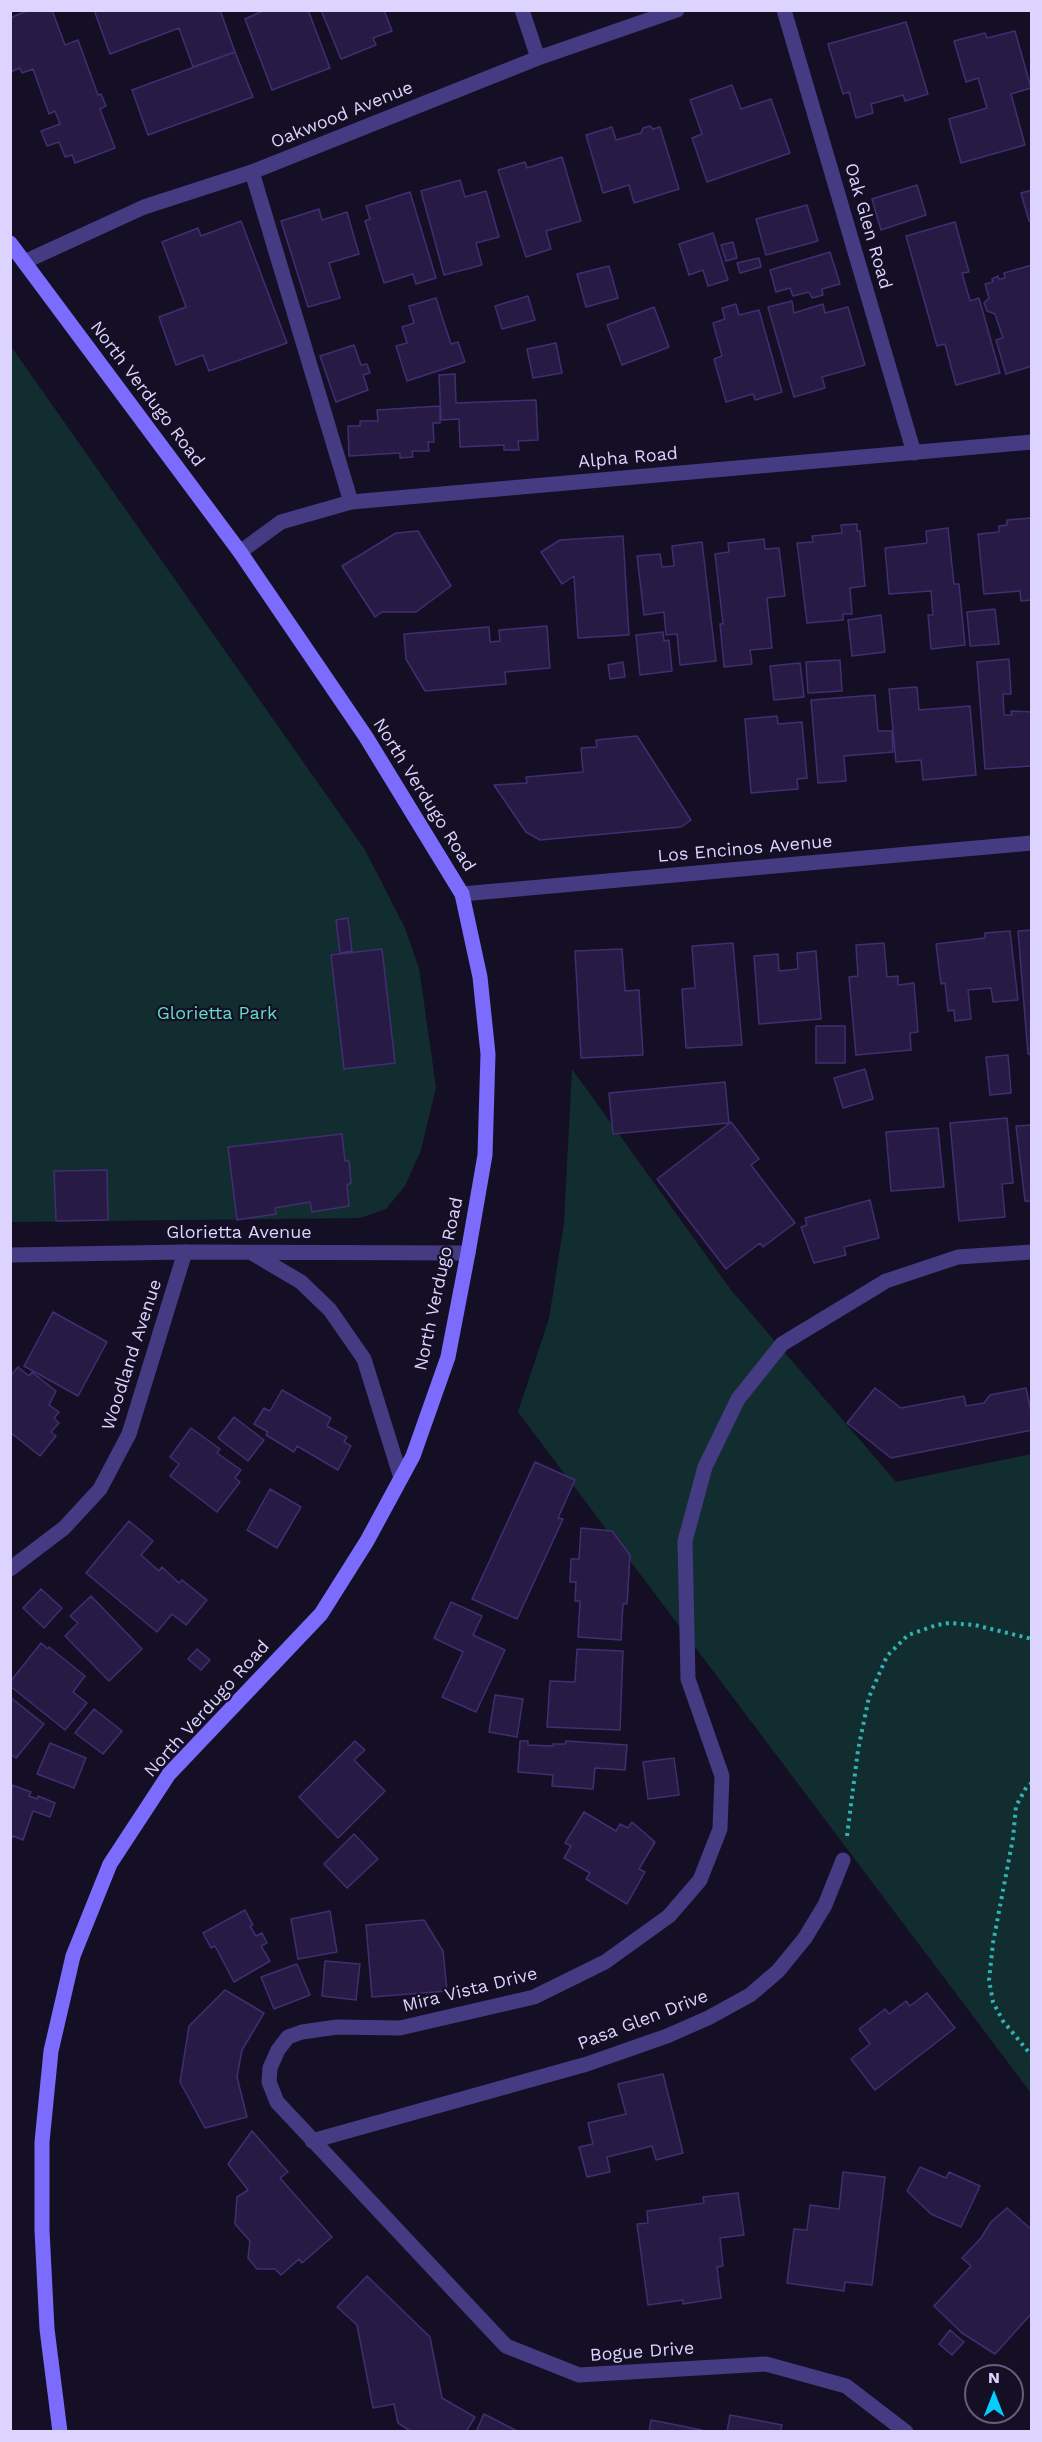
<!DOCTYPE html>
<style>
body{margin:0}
#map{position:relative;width:1042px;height:2442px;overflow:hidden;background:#150f25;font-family:"Work Sans",sans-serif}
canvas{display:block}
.frame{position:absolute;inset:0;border:12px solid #dcd4fe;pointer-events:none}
.north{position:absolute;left:964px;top:2364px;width:60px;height:60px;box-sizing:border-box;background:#150f25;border:2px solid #655e7c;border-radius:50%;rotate:0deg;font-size:16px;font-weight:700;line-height:24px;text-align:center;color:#dcd4fe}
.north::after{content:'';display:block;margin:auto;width:21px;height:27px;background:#04cdfa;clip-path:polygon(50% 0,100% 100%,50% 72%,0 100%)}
</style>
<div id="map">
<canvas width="1042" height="2442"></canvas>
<div class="frame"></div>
<div class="north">N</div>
</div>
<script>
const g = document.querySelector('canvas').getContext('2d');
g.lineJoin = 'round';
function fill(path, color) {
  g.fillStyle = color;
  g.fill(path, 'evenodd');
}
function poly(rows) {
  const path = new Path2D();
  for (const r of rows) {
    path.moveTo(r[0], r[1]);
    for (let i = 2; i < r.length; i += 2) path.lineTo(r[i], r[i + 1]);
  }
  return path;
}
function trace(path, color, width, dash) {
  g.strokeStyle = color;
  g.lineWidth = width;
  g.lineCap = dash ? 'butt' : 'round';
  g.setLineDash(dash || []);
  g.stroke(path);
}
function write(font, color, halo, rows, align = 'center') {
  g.font = font + ' "Work Sans",sans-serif';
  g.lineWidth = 4.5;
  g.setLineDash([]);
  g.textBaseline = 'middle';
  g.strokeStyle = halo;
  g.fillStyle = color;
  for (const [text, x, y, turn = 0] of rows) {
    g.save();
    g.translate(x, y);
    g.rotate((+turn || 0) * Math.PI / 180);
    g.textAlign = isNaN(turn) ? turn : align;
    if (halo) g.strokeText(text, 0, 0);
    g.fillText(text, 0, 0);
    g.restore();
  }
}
fill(poly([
 [10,345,365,850,405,928,419,968,436,1087,421,1150,405,1186,386,1209,360,1218,11,1222],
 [572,1069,731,1290,896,1482,1031,1454,1031,1638,1015,1620,1032,1640,1031,2093,518,1412,549,1319,564,1223]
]), '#122d2f');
const building = poly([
 [29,10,52,10,65,45,78,40,98,95,101,94,106,106,100,109,115,148,75,163,72,155,65,157,59,142,47,146,41,131,60,124,55,111,49,114,33,69,22,73,20,68,10,72,10,18,29,10],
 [94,10,220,10,235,52,193,67,179,28,110,54,94,10],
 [265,10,308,10,330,68,272,90,245,19,265,10],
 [321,10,384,10,392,31,373,38,376,45,341,59,321,10],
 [906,22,928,94,905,101,903,95,871,104,873,113,856,118,849,92,843,94,828,44,906,22],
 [1015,31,1031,88,1011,94,1025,145,961,163,949,119,987,108,978,78,966,82,954,41,985,33,987,38,1015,31],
 [235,52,253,97,148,135,132,90,235,52],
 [732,85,741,109,771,99,790,153,707,182,692,138,702,134,690,100,732,85],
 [650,126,653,129,660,127,679,189,634,203,629,185,603,193,586,135,612,127,616,140,641,133,643,128,650,126],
 [562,157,581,221,546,231,551,249,526,257,498,170,525,162,527,168,562,157],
 [460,180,465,197,486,191,499,237,476,243,482,265,444,275,421,191,460,180],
 [917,185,926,215,881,230,872,199,917,185],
 [1032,190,1032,221,1029,221,1021,193,1032,190],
 [410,192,436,278,416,284,413,274,384,283,365,221,370,219,366,206,410,192],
 [807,205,818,241,766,255,756,219,807,205],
 [319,209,322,220,347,212,359,254,329,263,340,298,308,307,281,221,319,209],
 [241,221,287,343,209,371,203,355,176,365,159,317,186,307,162,242,198,228,201,236,241,221],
 [955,222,969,272,962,273,970,301,979,298,1000,373,956,385,945,344,937,346,906,236,955,222],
 [713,233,728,280,708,286,703,270,689,275,679,244,713,233],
 [733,242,737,258,726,261,721,245,733,242],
 [830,252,840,284,822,289,823,295,812,298,809,292,793,296,790,288,776,292,770,270,830,252],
 [759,258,761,267,740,273,737,263,759,258],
 [1032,265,1032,366,1006,374,996,340,1003,338,995,314,987,311,984,303,989,298,985,284,993,282,992,279,998,276,999,279,1005,278,1004,273,1032,265],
 [609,266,618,298,586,307,577,274,609,266],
 [528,296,535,320,502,329,495,306,528,296],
 [436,298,451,344,458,342,465,362,407,381,396,346,407,343,402,327,414,323,409,306,436,298],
 [792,301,794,313,823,304,825,313,848,307,865,365,822,377,825,388,794,397,768,307,792,301],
 [736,304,739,315,759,310,782,392,755,400,753,394,726,402,714,359,722,356,713,323,725,319,722,308,736,304],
 [654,307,669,347,622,365,607,325,654,307],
 [556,343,562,373,533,378,527,349,556,343],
 [354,345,361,365,367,364,370,373,363,375,368,390,336,402,320,356,354,345],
 [455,374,456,403,536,400,538,440,518,441,519,450,504,450,504,445,460,447,459,419,441,420,439,375,455,374],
 [440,406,440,423,433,423,434,442,428,442,429,451,412,451,413,457,400,458,400,453,349,456,348,426,360,426,360,421,378,421,377,410,440,406],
 [1031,518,1032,600,1021,601,1020,591,984,594,978,534,999,532,999,526,1007,525,1007,520,1031,518],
 [857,524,857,531,860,531,865,586,850,588,852,614,843,614,843,620,807,623,797,543,813,542,812,536,842,533,841,525,857,524],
 [948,528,954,584,959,584,965,645,931,649,928,615,933,615,931,591,889,594,885,548,927,543,926,531,948,528],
 [418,531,451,586,416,612,382,612,375,617,342,566,396,533,418,531],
 [623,536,629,635,578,638,574,576,562,584,541,552,560,540,623,536],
 [764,539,765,549,779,548,785,596,767,598,772,648,750,650,752,664,724,667,720,624,723,624,715,554,729,552,728,543,764,539],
 [702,542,716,661,680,665,677,634,666,635,664,612,644,615,637,556,660,554,662,567,674,566,672,546,702,542],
 [995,609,999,644,970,646,967,612,995,609],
 [881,615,885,652,852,656,848,620,881,615],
 [547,626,550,668,505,672,506,684,425,691,406,659,404,634,489,627,490,642,500,641,499,630,547,626],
 [663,632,664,641,669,640,672,671,640,675,636,635,663,632],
 [1009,659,1011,694,1003,694,1004,715,1012,715,1011,711,1032,712,1032,766,985,769,977,662,1009,659],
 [840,660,842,691,808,693,806,662,840,660],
 [623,662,625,677,610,679,608,665,623,662],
 [800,663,804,697,774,700,770,666,800,663],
 [917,687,919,710,970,706,976,775,923,780,921,760,896,762,889,689,917,687],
 [875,695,878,731,892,731,893,752,844,756,846,781,818,783,811,700,875,695],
 [777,716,778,724,802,722,807,778,797,779,798,789,751,793,745,719,777,716],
 [637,736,691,820,681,827,540,840,526,832,494,785,527,783,526,777,583,772,581,748,597,747,596,740,637,736],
 [348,918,352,951,340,953,336,920,348,918],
 [1032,930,1032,1054,1028,1054,1018,931,1032,930],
 [1010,931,1018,1000,993,1002,991,988,968,990,971,1019,955,1021,954,1010,948,1011,945,983,941,984,936,944,985,938,985,933,1010,931],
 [733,943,742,1045,686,1048,682,989,695,988,692,946,733,943],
 [884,943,887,977,898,976,898,985,914,983,918,1032,910,1033,911,1050,856,1055,849,977,858,976,856,945,884,943],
 [382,949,395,1063,344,1069,331,955,382,949],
 [622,949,625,991,639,990,643,1055,581,1058,575,951,622,949],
 [816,951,821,1019,759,1024,754,956,778,954,779,971,798,969,797,953,816,951],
 [816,1026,845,1026,845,1063,816,1063,816,1026],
 [1008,1055,1011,1093,990,1095,986,1057,1008,1055],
 [865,1069,873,1099,843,1108,834,1078,865,1069],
 [725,1082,729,1123,613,1134,609,1093,725,1082],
 [1007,1118,1013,1183,1002,1184,1005,1217,959,1221,950,1123,1007,1118],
 [731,1122,759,1159,751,1165,795,1223,763,1247,760,1243,726,1269,657,1179,731,1122],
 [1032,1125,1032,1201,1025,1201,1016,1126,1032,1125],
 [938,1128,944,1187,891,1191,886,1132,938,1128],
 [342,1134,345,1161,349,1161,351,1183,347,1185,349,1206,312,1212,310,1202,275,1208,276,1214,237,1220,228,1147,342,1134],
 [107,1170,108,1220,56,1221,54,1171,107,1170],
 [870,1200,879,1238,844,1247,846,1255,814,1263,801,1227,807,1225,805,1218,870,1200],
 [53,1312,107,1342,78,1396,24,1366,53,1312],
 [18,1367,29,1376,32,1372,56,1391,49,1405,59,1412,54,1418,59,1423,51,1432,56,1436,40,1456,10,1432,10,1376,18,1367],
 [875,1388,901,1408,964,1396,966,1406,984,1403,990,1395,1026,1388,1032,1416,1032,1430,891,1458,847,1423,875,1388],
 [282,1390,331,1418,327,1426,347,1437,344,1442,351,1446,338,1470,297,1446,294,1452,266,1435,268,1432,254,1424,264,1408,270,1411,282,1390],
 [234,1417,264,1440,248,1461,218,1438,234,1417],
 [191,1428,220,1449,217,1453,241,1470,235,1478,240,1482,217,1512,170,1476,179,1464,170,1457,191,1428],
 [535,1462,575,1480,558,1518,563,1519,517,1619,472,1599,535,1462],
 [270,1489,301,1507,277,1548,247,1530,270,1489],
 [129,1521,153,1541,141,1555,159,1571,162,1567,179,1583,182,1580,207,1600,186,1625,172,1614,157,1632,86,1573,129,1521],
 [581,1528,612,1531,630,1555,627,1604,623,1604,621,1640,578,1637,580,1601,575,1601,576,1582,570,1582,571,1559,579,1559,581,1528],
 [41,1589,62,1608,44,1628,23,1608,41,1589],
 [91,1596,142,1649,109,1681,65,1636,78,1623,70,1616,91,1596],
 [451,1602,482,1616,473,1635,505,1650,476,1712,442,1697,463,1652,434,1638,451,1602],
 [41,1643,48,1649,49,1647,85,1676,73,1692,87,1703,65,1730,10,1686,10,1682,41,1643],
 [197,1649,210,1660,201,1670,188,1659,197,1649],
 [577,1649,623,1651,620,1730,547,1727,550,1681,575,1682,577,1649],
 [495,1695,523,1699,517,1737,489,1732,495,1695],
 [10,1697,44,1724,16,1758,10,1754,10,1697],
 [94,1709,122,1731,103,1754,75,1733,94,1709],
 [355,1741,365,1750,354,1760,385,1791,338,1838,299,1797,355,1741],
 [520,1741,528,1741,528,1745,553,1746,553,1744,565,1744,566,1741,627,1745,625,1770,595,1768,593,1789,552,1786,553,1775,518,1772,520,1741],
 [50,1743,86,1758,74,1788,37,1774,50,1743],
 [674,1758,679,1795,648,1799,643,1762,674,1758],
 [12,1785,31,1792,29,1796,37,1799,38,1796,55,1803,50,1817,33,1811,23,1840,13,1836,10,1842,12,1785],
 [584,1812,616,1831,620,1824,628,1828,632,1822,655,1842,639,1869,645,1872,627,1904,586,1879,590,1873,564,1858,571,1846,565,1843,584,1812],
 [354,1834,378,1859,347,1888,324,1864,354,1834],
 [245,1910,253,1925,250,1926,256,1936,262,1933,267,1943,261,1946,270,1961,234,1982,215,1946,211,1948,203,1933,245,1910],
 [330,1911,337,1952,298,1959,291,1919,330,1911],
 [424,1920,443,1951,447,1991,372,1997,366,1925,424,1920],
 [325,1961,360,1964,356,2000,322,1996,325,1961],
 [297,1964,310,1995,274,2009,261,1977,297,1964],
 [225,1990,264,2013,242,2050,237,2077,247,2117,205,2128,180,2082,189,2026,225,1990],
 [927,1993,955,2028,875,2090,851,2059,870,2044,859,2029,885,2009,889,2014,906,2001,910,2006,927,1993],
 [663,2074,683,2153,656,2160,652,2146,607,2157,610,2172,587,2177,579,2147,593,2144,588,2123,626,2114,618,2084,663,2074],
 [252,2131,288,2172,280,2178,332,2237,302,2263,299,2259,281,2275,275,2269,257,2269,248,2258,250,2241,235,2224,237,2197,248,2190,228,2164,252,2131],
 [920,2167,946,2178,949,2172,980,2186,961,2227,931,2214,907,2191,920,2167],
 [843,2172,885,2177,872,2285,845,2282,844,2291,787,2283,794,2229,807,2230,810,2205,839,2209,843,2172],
 [738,2193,744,2235,720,2238,723,2266,717,2267,721,2298,683,2304,683,2300,648,2305,637,2224,648,2223,647,2211,704,2203,703,2197,738,2193],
 [1007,2208,1032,2230,1032,2313,995,2354,962,2333,934,2306,971,2266,962,2258,981,2238,991,2222,1007,2208],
 [367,2276,430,2337,442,2398,475,2417,466,2432,412,2432,398,2423,394,2404,373,2408,357,2325,337,2307,367,2276],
 [950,2330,964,2342,952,2355,939,2344,950,2330],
 [484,2414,519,2432,476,2432,484,2414],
 [730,2415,782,2425,780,2432,727,2432,730,2415],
 [651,2420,702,2430,649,2432,651,2420]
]);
fill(building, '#271b46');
trace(building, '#412e71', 1.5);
trace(poly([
 [1032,1783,1027,1786,1016,1806,1013,1838,993,1943,989,1980,993,2002,1003,2021,1032,2056],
 [847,1836,858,1750,869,1697,887,1656,908,1635,937,1625,949,1623,975,1625,1032,1639]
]), '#31b2b5', 4, [3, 4.5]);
trace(poly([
 [252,172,351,502]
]), '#443b83', 15);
trace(poly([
 [522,10,538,58],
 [784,10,914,453],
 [24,262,144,207,252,172,538,58,677,10],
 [240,552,281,522,351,502,1032,442],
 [462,894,1032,843],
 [252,1253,301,1282,330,1310,364,1359,401,1478],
 [10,1255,185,1252,468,1253],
 [10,1569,64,1528,100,1489,129,1434,185,1252],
 [312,2141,587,2064,667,2036,708,2018,750,1995,778,1971,805,1938,825,1905,843,1860],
 [906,2432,846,2386,766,2364,579,2375,506,2346,277,2102,269,2082,270,2068,278,2050,288,2037,302,2032,337,2027,400,2028,534,1997,605,1962,669,1916,700,1880,720,1829,722,1776,688,1679,685,1541,705,1467,738,1399,782,1344,886,1281,958,1257,1032,1252]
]), '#443b83', 15);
trace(poly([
 [10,243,240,552,366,737,462,894,480,977,488,1054,485,1155,468,1253,448,1357,413,1456,367,1541,321,1614,169,1774,110,1864,73,1956,51,2051,42,2142,42,2230,47,2329,60,2432]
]), '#7c6cfd', 15);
write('18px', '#dcd4fe', '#150f25', [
 ["Oakwood Avenue",342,115,-22],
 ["Oak Glen Road",868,226,74],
 ["North Verdugo Road",147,394,53],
 ["Alpha Road",628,458,-5],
 ["North Verdugo Road",424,795,58],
 ["Los Encinos Avenue",745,849,-5],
 ["Glorietta Avenue",239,1233],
 ["North Verdugo Road",439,1284,-78],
 ["Woodland Avenue",132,1355,-72],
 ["North Verdugo Road",207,1709,-48],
 ["Mira Vista Drive",470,1990,-14],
 ["Pasa Glen Drive",643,2020,-21],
 ["Bogue Drive",642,2352,-4]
]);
write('18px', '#60dec9', '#150f25', [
 ["Glorietta Park",217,1014]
]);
</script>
